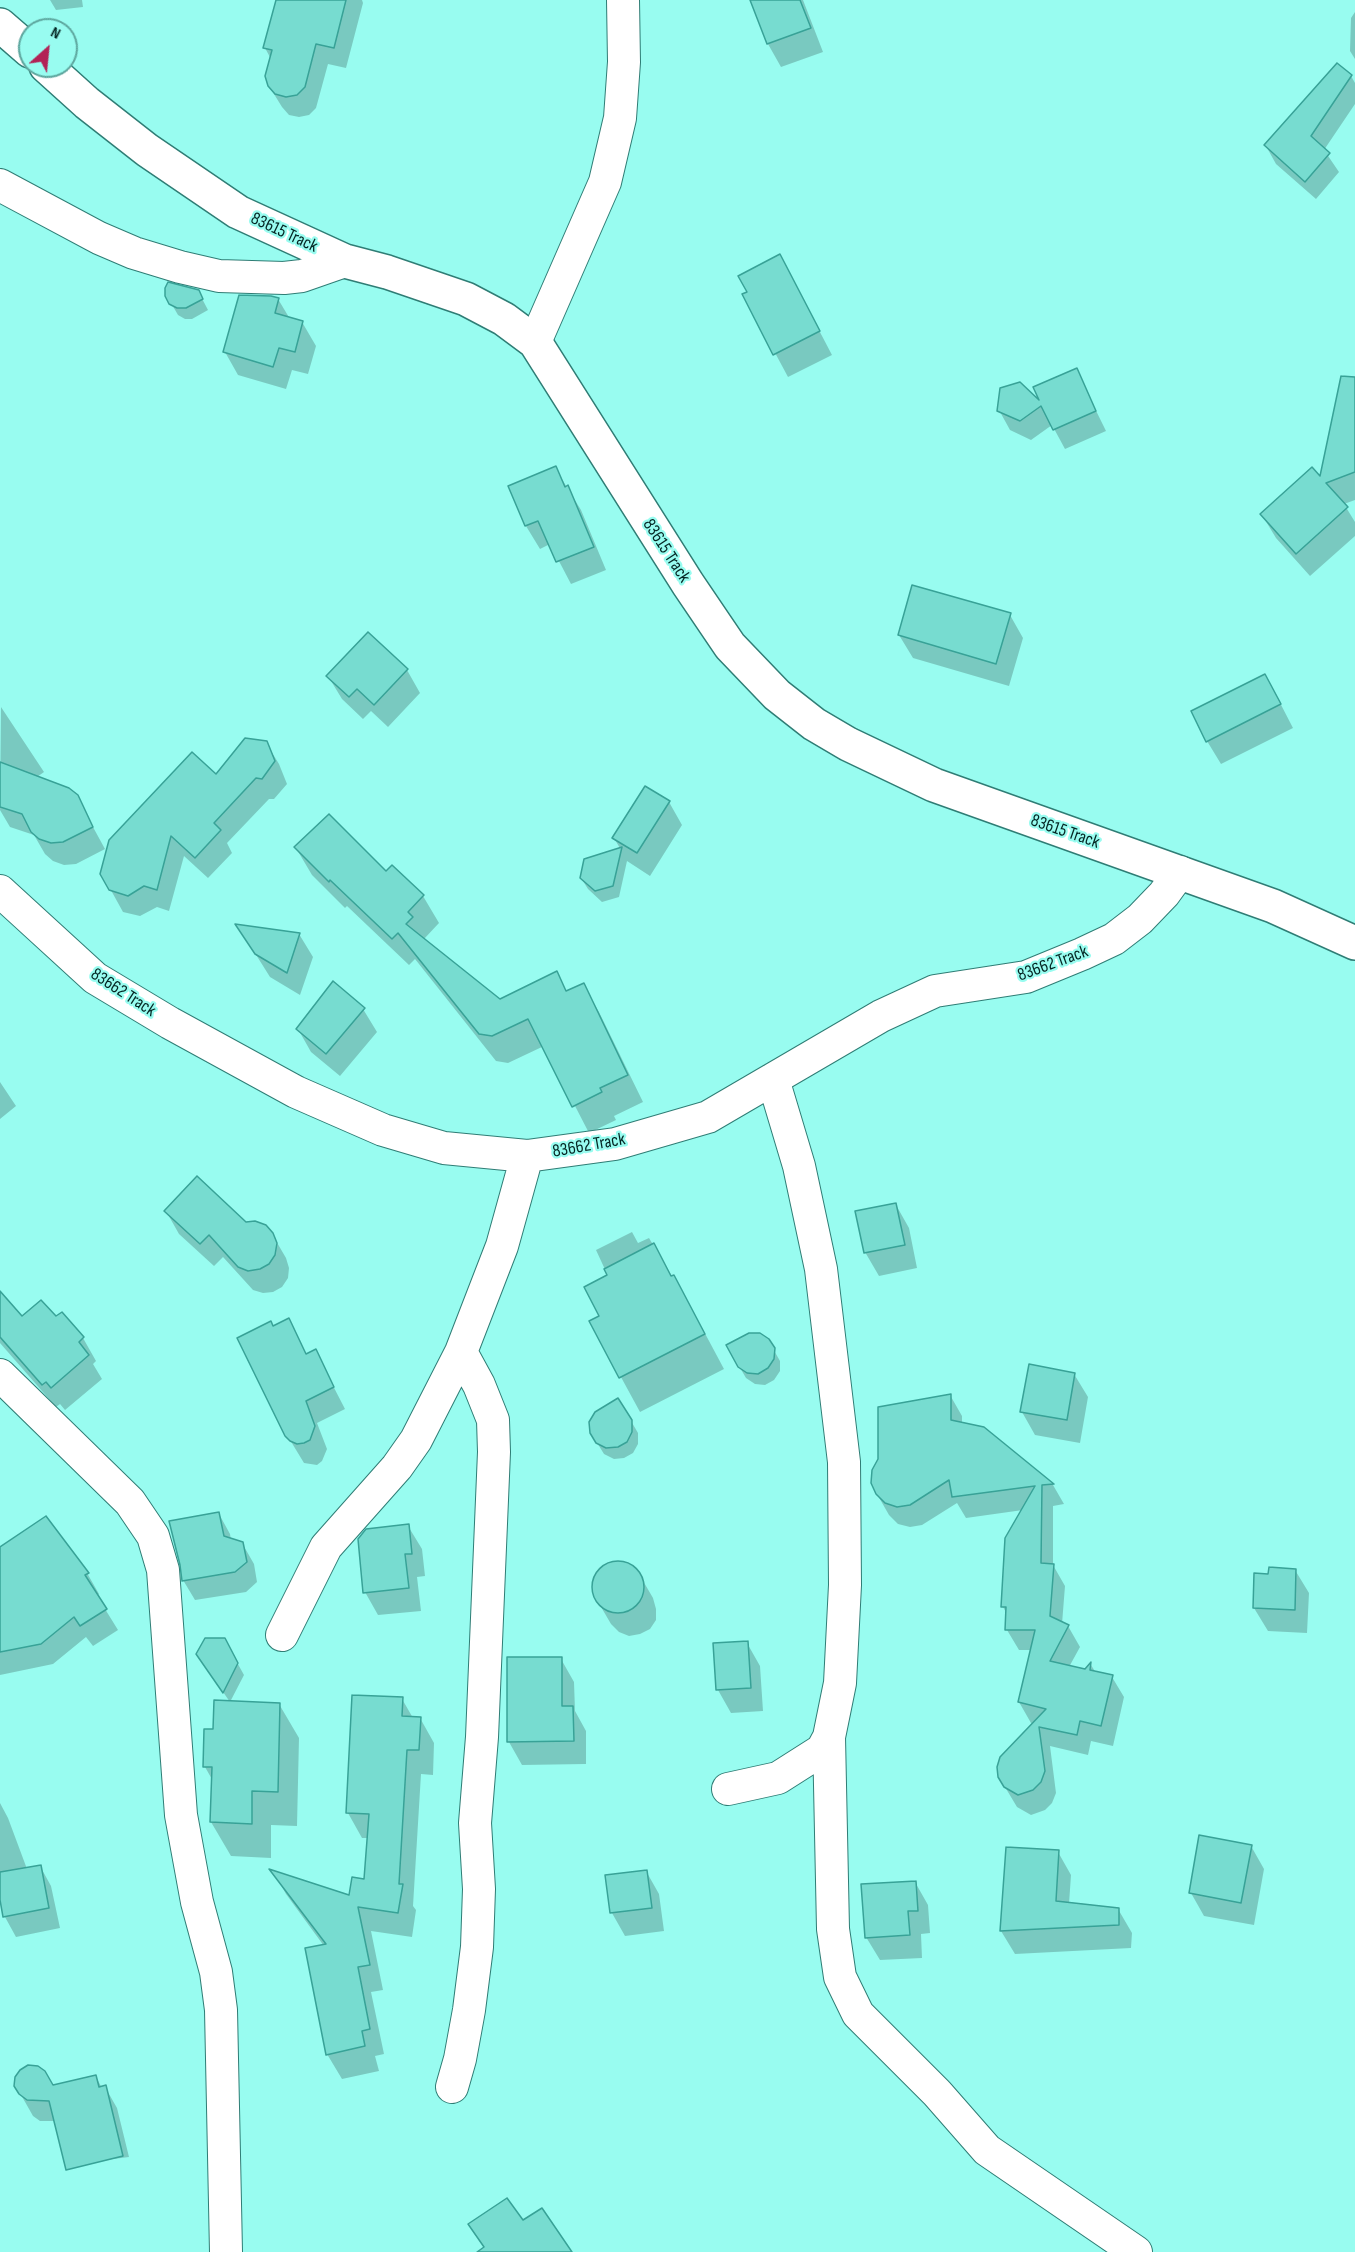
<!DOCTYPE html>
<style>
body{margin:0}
#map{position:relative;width:1355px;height:2252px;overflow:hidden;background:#98fcf0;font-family:"Sofia Sans Condensed",sans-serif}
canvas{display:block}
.north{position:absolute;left:18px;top:18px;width:60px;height:60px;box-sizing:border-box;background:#98fcf0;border:2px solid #5da69e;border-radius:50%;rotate:27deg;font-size:16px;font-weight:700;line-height:24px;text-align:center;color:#042522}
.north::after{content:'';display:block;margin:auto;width:21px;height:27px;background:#b22256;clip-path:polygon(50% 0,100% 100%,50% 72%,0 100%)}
</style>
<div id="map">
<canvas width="1355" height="2252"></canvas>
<div class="north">N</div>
</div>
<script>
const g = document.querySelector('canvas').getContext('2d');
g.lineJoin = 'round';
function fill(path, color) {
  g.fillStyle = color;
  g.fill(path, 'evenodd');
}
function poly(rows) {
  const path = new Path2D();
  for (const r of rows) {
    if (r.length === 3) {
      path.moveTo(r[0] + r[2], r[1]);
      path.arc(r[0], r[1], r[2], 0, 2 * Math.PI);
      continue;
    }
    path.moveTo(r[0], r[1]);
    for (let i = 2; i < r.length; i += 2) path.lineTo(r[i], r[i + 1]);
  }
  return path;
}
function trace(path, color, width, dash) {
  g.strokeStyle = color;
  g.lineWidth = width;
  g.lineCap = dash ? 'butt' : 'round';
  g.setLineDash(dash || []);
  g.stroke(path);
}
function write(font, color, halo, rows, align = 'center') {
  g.font = font + ' "Sofia Sans Condensed",sans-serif';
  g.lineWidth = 4.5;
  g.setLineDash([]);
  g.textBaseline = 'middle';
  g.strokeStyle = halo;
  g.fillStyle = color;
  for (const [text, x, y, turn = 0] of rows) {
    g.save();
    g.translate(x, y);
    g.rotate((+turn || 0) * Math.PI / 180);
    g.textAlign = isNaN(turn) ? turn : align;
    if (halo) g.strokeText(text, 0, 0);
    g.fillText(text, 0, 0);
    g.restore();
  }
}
fill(poly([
 [50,0,82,0,83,7,56,10],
 [278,0,362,0,363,3,346,68,328,64,316,108,309,115,299,117,289,115,282,107,269,86,271,59,265,48],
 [752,0,803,0,823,52,781,67,768,44],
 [1355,12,1355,59,1350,51,1351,18],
 [1351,76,1355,83,1355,104,1324,150,1339,172,1316,199,1276,164,1266,146],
 [780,256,832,355,788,377,744,295,749,293],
 [198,291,208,310,192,319,185,319,178,315,167,296],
 [278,299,290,319,302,322,316,346,308,374,292,370,286,389,238,375,225,352],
 [1076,370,1106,431,1065,449,1052,425,1031,440,1010,430,999,410,1001,389,1043,406],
 [1355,428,1355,500,1344,504,1355,522,1355,536,1310,576,1276,538,1262,515,1321,480],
 [555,468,581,510,606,570,571,584,550,544,540,549,526,526,510,487],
 [1010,615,1023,638,1009,686,913,658,899,635],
 [407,670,420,693,388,727,371,711,363,719,342,699,328,676],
 [1278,699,1293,728,1221,764,1207,741],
 [1,707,44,772,37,777,76,796,105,849,76,864,64,865,53,861,45,854,34,835,10,827,0,810],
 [266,743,279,764,287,784,274,799,269,799,227,843,232,853,208,878,184,856,169,911,157,907,140,916,123,912,102,874],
 [669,802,682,825,650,876,627,861,619,897,602,902,588,889,581,878,621,850,614,838],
 [296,848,386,873,393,867,423,896,439,923,424,939,500,1000,556,973,567,992,583,985,599,1012,643,1102,614,1116,616,1120,589,1133,544,1046,508,1063,496,1061,415,959,409,965,347,906,345,908,312,875],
 [238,926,299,934,313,957,300,995,270,977],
 [363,1009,377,1032,340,1076,311,1052,298,1029],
 [0,1082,16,1106,0,1119],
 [896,1205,909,1228,917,1268,879,1276,865,1252],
 [166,1211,246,1223,272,1234,286,1258,289,1268,288,1278,282,1287,273,1292,263,1293,253,1290,223,1257,214,1266,179,1234],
 [632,1232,638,1243,649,1238,693,1311,724,1369,640,1412,591,1322,601,1316,608,1276,596,1250],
 [0,1302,22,1318,56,1318,83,1338,96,1361,93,1364,102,1379,65,1410,60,1404,56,1407,0,1343],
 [288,1320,307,1355,315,1351,345,1409,317,1423,327,1449,322,1461,317,1465,304,1463,287,1435,273,1328],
 [768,1340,780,1361,780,1371,774,1380,765,1385,755,1384,746,1378,739,1366],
 [1074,1374,1088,1397,1080,1443,1035,1435,1022,1412],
 [950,1395,962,1416,962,1424,984,1429,1053,1485,1064,1504,1053,1506,1053,1565,1065,1586,1062,1624,1068,1626,1080,1647,1069,1667,1086,1671,1091,1665,1096,1673,1112,1677,1124,1697,1113,1746,1091,1741,1088,1755,1050,1746,1056,1793,1052,1803,1045,1810,1031,1815,1017,1807,999,1777,1034,1723,1031,1723,1019,1702,1031,1650,1019,1650,1007,1630,1007,1614,1003,1607,1023,1510,966,1518,957,1503,922,1525,910,1527,898,1524,889,1515,877,1494],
 [631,1421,638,1433,638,1444,633,1453,624,1458,614,1459,604,1454,591,1433],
 [219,1514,230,1534,231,1540,242,1543,254,1564,257,1582,246,1592,195,1600,183,1580],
 [408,1526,422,1549,425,1576,417,1577,421,1611,378,1615,365,1592],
 [621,1563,631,1567,639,1574,653,1598,656,1609,656,1620,650,1629,640,1634,629,1636,619,1632,611,1624,597,1600,594,1590,595,1579,601,1570,610,1564],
 [1295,1570,1309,1593,1307,1633,1268,1631,1254,1608,1270,1575],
 [87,1573,99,1594,97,1596,118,1630,93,1646,86,1637,53,1664,0,1675,0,1629],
 [224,1639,244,1675,230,1702,205,1666],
 [747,1643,760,1666,763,1711,731,1713,718,1690],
 [561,1659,574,1682,575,1711,586,1731,586,1764,522,1765,509,1742],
 [402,1699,413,1718,420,1718,434,1743,433,1775,421,1774,413,1906,416,1910,412,1937,371,1931,383,1990,371,1992,384,2054,375,2056,379,2071,342,2079,327,2054,324,1946,286,1894,273,1871,350,1897,365,1880,369,1838,362,1838,348,1813],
 [279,1704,299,1738,297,1826,271,1825,271,1858,231,1856,211,1822,213,1781,205,1767,214,1730],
 [0,1803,8,1818,27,1869,40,1866,51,1886,60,1928,16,1937,5,1917,0,1893],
 [1251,1846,1264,1869,1254,1925,1204,1916,1191,1893],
 [1058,1852,1071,1875,1069,1904,1118,1909,1132,1933,1131,1948,1015,1954,1001,1931],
 [646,1871,659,1894,664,1931,625,1936,612,1913],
 [915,1882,928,1905,930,1933,921,1934,922,1958,880,1960,866,1937],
 [96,2077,102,2088,105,2087,117,2108,129,2157,73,2164,56,2121,40,2121,33,2116,16,2086,53,2087]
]), '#0003');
const building = poly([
 [276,0,346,0,334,48,316,44,305,87,297,95,286,97,275,94,268,86,265,76,272,50,263,48,276,0],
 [750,0,800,0,811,28,767,44,750,0],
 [1337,63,1352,75,1311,136,1330,153,1305,182,1264,145,1337,63],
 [780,254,820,331,773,355,742,294,747,292,738,276,780,254],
 [168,282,199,290,203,299,186,308,177,308,169,304,165,296,165,288,168,282],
 [239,295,271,296,279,298,275,313,303,321,295,352,279,348,273,367,223,352,239,295],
 [1077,368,1096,411,1053,430,1041,406,1020,421,997,411,1000,388,1020,382,1039,400,1033,387,1077,368],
 [1341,376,1355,377,1355,472,1326,483,1348,507,1296,554,1260,514,1312,467,1320,476,1341,376],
 [556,466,565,487,568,485,594,547,556,562,538,521,525,526,508,486,556,466],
 [912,585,1011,613,996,664,898,635,912,585],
 [368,632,408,669,374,705,357,689,349,697,326,676,368,632],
 [1265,674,1281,704,1206,742,1191,711,1265,674],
 [245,738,267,741,275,761,262,779,256,778,214,823,221,830,195,858,171,836,157,890,144,886,128,896,109,890,100,874,109,840,192,752,216,774,245,738],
 [0,762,69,788,78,795,93,827,63,842,51,843,39,839,31,832,22,814,0,807,0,762],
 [645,786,670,801,637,853,612,838,645,786],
 [329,814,386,871,392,865,424,895,408,912,413,917,406,924,500,999,557,971,566,991,584,983,628,1075,600,1088,602,1092,572,1107,528,1019,492,1036,479,1034,398,933,392,939,330,880,329,882,294,847,329,814],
 [622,847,613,886,595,891,580,878,584,859,622,847],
 [235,924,300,933,287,973,255,954,235,924],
 [333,981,365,1008,326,1054,296,1029,333,981],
 [197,1176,246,1222,255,1221,266,1225,273,1233,277,1243,275,1255,269,1264,260,1269,248,1271,238,1267,209,1235,200,1244,164,1211,197,1176],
 [896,1203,905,1245,864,1253,855,1211,896,1203],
 [654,1243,671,1276,674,1275,705,1334,619,1378,589,1321,599,1316,584,1287,607,1275,604,1269,654,1243],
 [0,1291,22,1316,41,1300,56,1316,62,1312,84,1337,79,1342,89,1355,51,1388,46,1382,42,1385,0,1337,0,1291],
 [289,1318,306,1354,316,1349,334,1387,306,1401,315,1426,310,1440,304,1443,297,1444,290,1441,285,1436,237,1338,271,1321,273,1326,289,1318],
 [749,1333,760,1333,769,1339,775,1348,774,1359,768,1368,758,1374,747,1373,738,1367,726,1345,749,1333],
 [1029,1364,1075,1373,1067,1420,1020,1412,1029,1364],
 [951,1394,951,1420,984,1427,1054,1484,1042,1485,1041,1563,1054,1564,1050,1616,1069,1625,1050,1661,1085,1669,1091,1662,1090,1670,1113,1675,1101,1726,1080,1721,1077,1735,1039,1727,1045,1771,1041,1782,1033,1790,1018,1795,1004,1787,998,1777,997,1767,1000,1757,1046,1709,1018,1702,1035,1630,1005,1630,1006,1607,1001,1607,1005,1538,1035,1486,952,1497,949,1480,910,1505,897,1507,885,1503,876,1494,871,1483,872,1470,878,1459,878,1407,951,1394],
 [618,1398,632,1420,632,1432,627,1442,618,1447,606,1448,596,1443,590,1433,589,1422,595,1412,618,1398],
 [219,1512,224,1536,243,1542,247,1562,235,1572,182,1581,180,1565,169,1521,219,1512],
 [46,1516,89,1573,85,1575,107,1609,80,1626,74,1617,41,1644,0,1652,0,1547,46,1516],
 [409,1524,412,1554,405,1554,409,1588,363,1593,358,1539,366,1529,409,1524],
 [618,1587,26],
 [1269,1567,1296,1569,1295,1610,1253,1608,1254,1573,1268,1574,1269,1567],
 [205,1638,225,1638,238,1663,223,1693,196,1654,205,1638],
 [748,1641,751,1688,716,1690,713,1643,748,1641],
 [507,1657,562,1657,562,1706,573,1706,574,1741,507,1742,507,1657],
 [352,1695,403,1697,402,1716,421,1717,419,1750,407,1750,399,1884,403,1884,398,1913,358,1907,370,1965,358,1967,370,2029,362,2031,365,2046,326,2055,305,1948,326,1944,269,1869,349,1895,352,1877,364,1879,369,1814,346,1813,352,1695],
 [214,1700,280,1703,278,1792,252,1791,252,1824,210,1822,212,1767,203,1767,204,1729,213,1729,214,1700],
 [1199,1835,1252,1845,1241,1903,1189,1893,1199,1835],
 [1006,1847,1059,1850,1056,1901,1119,1908,1119,1925,1000,1931,1006,1847],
 [41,1865,49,1908,3,1917,0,1900,0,1872,41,1865],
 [647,1870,652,1908,610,1913,605,1875,647,1870],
 [916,1881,918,1911,908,1911,910,1935,865,1938,861,1884,916,1881],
 [28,2065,38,2066,45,2071,53,2085,96,2075,99,2087,106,2085,123,2156,66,2170,49,2101,27,2100,19,2094,14,2086,15,2077,20,2070,28,2065],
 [507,2198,523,2220,542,2208,572,2252,477,2252,484,2247,468,2224,507,2198]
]);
fill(building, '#77dcd0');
trace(building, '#38a297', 1.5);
const street = poly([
 [0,185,99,238,134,253,180,267,219,276,284,278,302,276,345,261],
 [535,342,605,182,620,118,624,62,623,0],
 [0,891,95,978,170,1023,296,1092,383,1130,444,1148,527,1156,615,1144,708,1117,881,1016,935,991,1026,977,1082,954,1114,939,1140,919,1164,894,1180,872],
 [0,1375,130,1502,153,1536,163,1570,181,1815,197,1902,216,1972,221,2010,226,2252],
 [282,1635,326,1547,397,1467,416,1440,461,1352,502,1246,527,1156],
 [829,1737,833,1929,840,1977,858,2014,937,2093,987,2150,1136,2252],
 [728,1789,778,1778,822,1750,829,1737,840,1683,845,1585,844,1462,821,1269,799,1166,773,1079],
 [452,2087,460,2059,469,2010,477,1947,479,1889,475,1823,482,1737,494,1452,493,1420,479,1385,461,1352]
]);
const secondary = poly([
 [0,25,30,51],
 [46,66,87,103,147,150,238,212,345,261,387,272,466,299,504,319,535,342,688,584,730,646,777,695,814,724,848,744,934,785,1273,906,1355,943]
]);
trace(street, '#2f7d75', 34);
trace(secondary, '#2f7d75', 36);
trace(street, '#fff', 32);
trace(secondary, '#fff', 33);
write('18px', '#042522', '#98fcf0', [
 ["83615 Track",284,233,25],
 ["83615 Track",666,551,57],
 ["83615 Track",1065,832,19],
 ["83662 Track",1053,964,-20],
 ["83662 Track",123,993,33],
 ["83662 Track",589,1146,-10]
]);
</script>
